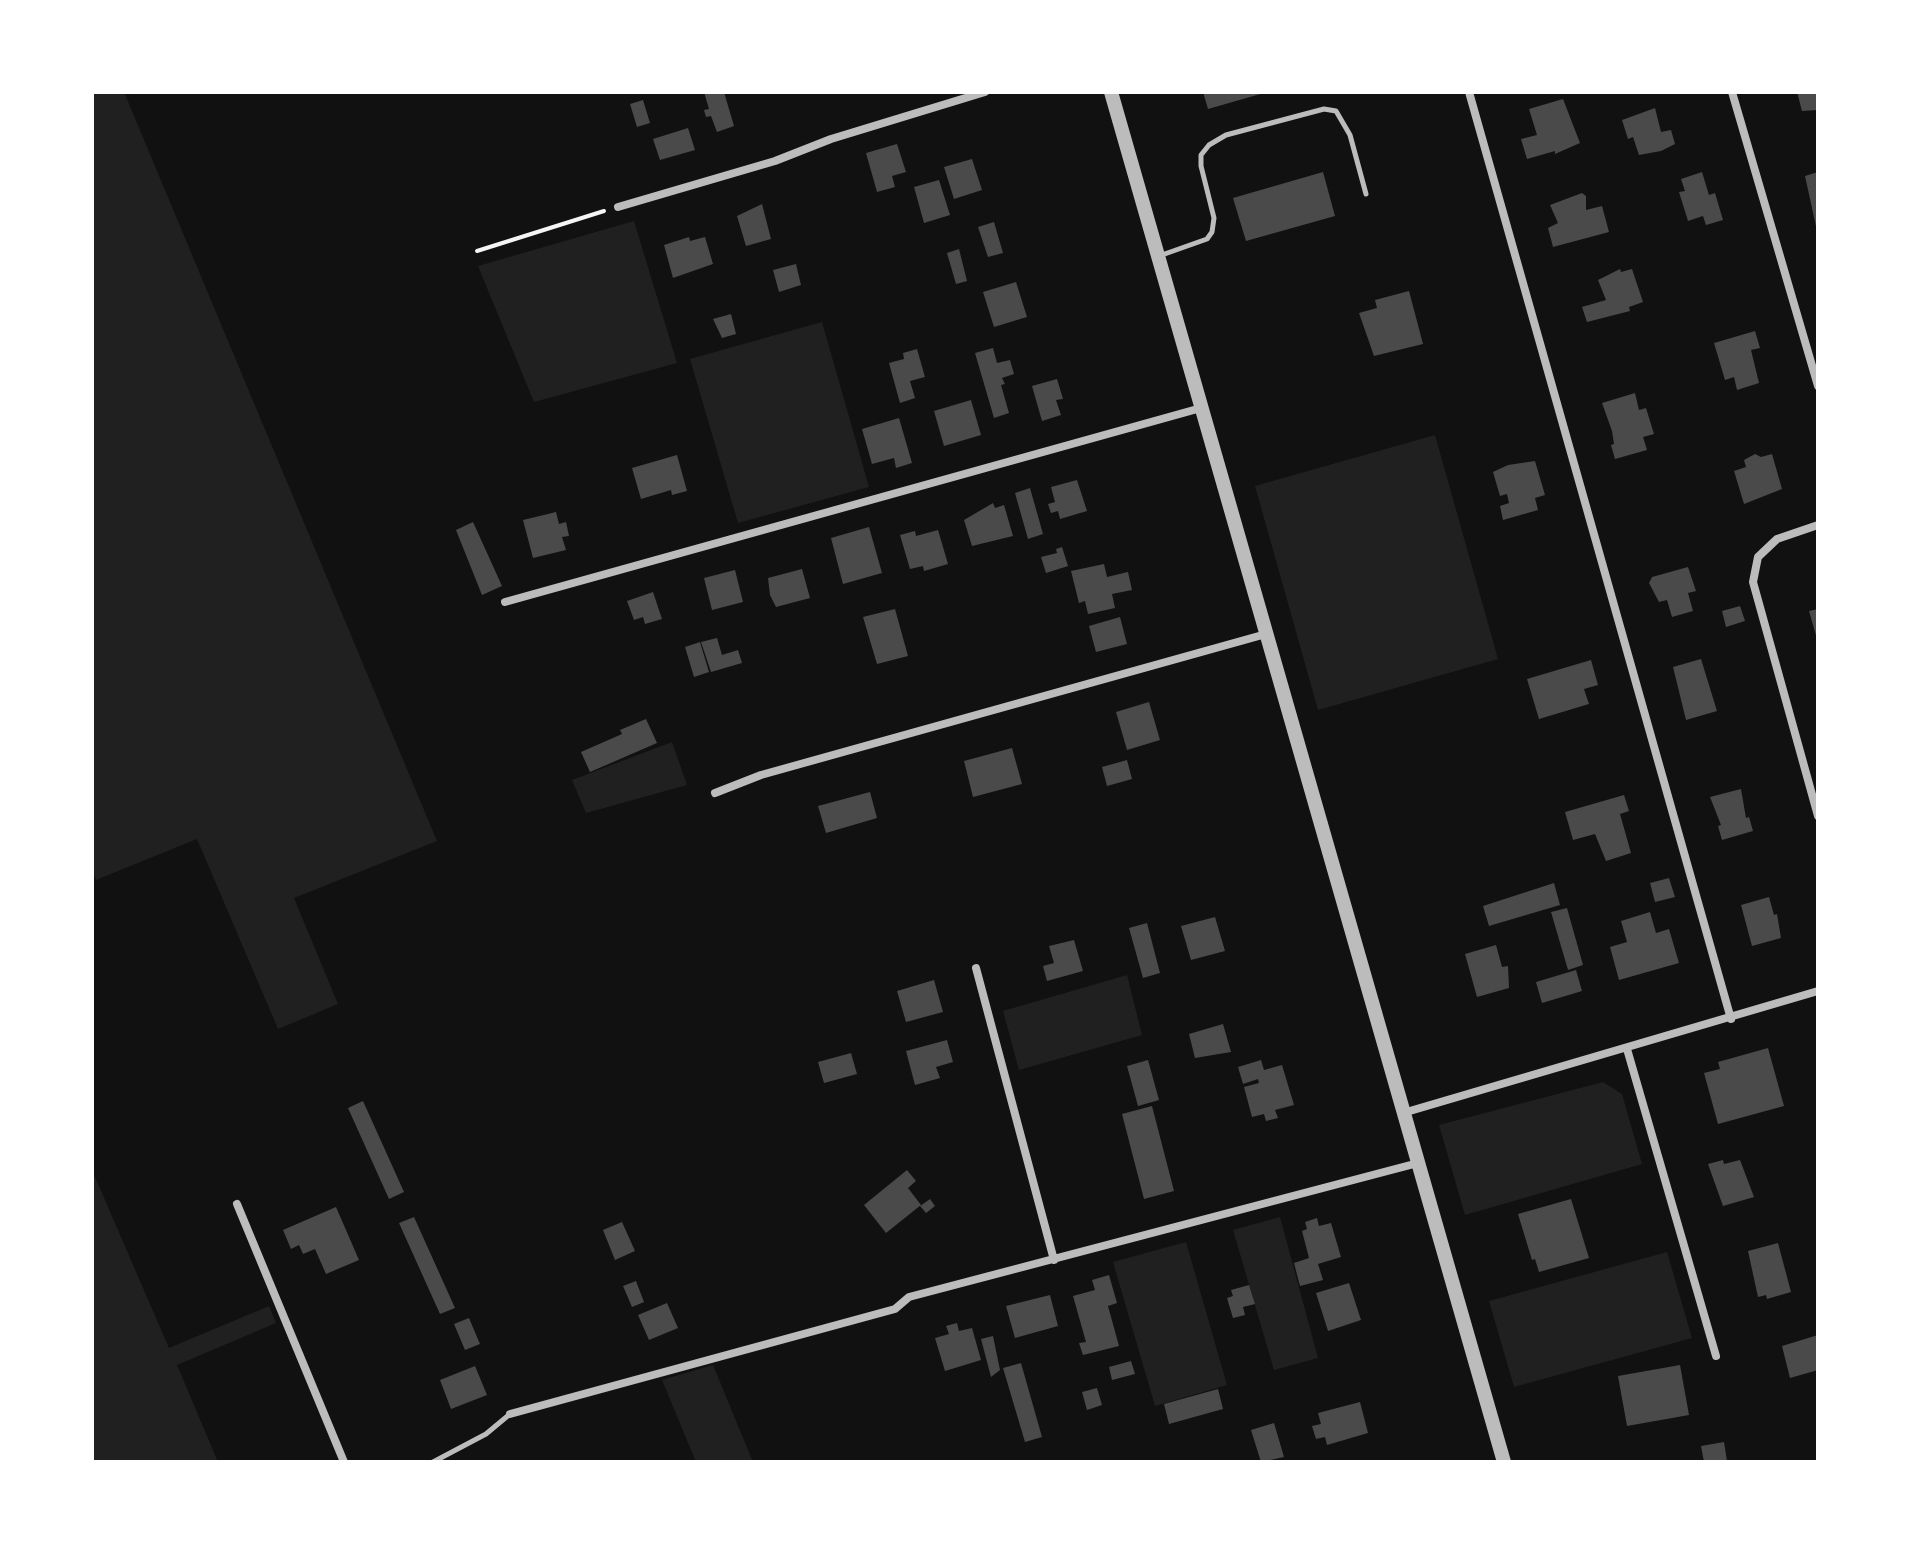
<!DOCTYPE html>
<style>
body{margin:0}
#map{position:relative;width:1910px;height:1554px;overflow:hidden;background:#111;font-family:"Nunito Sans",sans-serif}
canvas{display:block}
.frame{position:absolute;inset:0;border:94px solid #fff;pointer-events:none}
</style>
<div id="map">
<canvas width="1910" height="1554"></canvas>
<div class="frame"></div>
</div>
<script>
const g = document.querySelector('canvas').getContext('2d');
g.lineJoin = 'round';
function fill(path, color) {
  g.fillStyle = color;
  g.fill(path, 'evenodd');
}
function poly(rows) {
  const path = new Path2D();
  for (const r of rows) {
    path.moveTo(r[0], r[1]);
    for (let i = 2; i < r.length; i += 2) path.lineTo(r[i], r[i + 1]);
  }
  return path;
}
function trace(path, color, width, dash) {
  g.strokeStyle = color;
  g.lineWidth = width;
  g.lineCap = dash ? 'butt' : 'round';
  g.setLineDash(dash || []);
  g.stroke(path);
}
fill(poly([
 [92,92,124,92,437,841,294,898,338,1004,278,1029,197,839,96,880,92,870],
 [634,221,677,363,534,402,478,266],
 [822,322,869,487,738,523,690,359],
 [1435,435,1498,659,1318,710,1255,486],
 [672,742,687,785,586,813,572,780],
 [1127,975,1142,1035,1019,1070,1003,1011],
 [1603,1082,1622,1094,1642,1164,1465,1215,1439,1125],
 [92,1170,169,1348,269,1306,276,1323,177,1365,218,1462,92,1462],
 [1280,1217,1318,1358,1274,1370,1233,1230],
 [1186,1242,1227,1385,1155,1406,1113,1262],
 [1667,1252,1692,1338,1514,1387,1489,1301],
 [713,1365,753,1462,696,1462,662,1380]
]), '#202020');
fill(poly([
 [704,92,724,92,734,126,717,132,711,116,706,117,704,110,709,109],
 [1203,92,1264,92,1264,93,1208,109],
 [1797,92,1818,92,1818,110,1802,111],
 [1563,99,1580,143,1555,154,1555,151,1527,159,1521,139,1537,135,1529,109],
 [643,100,650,123,637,127,630,104],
 [1655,108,1661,132,1671,130,1675,144,1661,151,1639,155,1633,137,1628,139,1622,120],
 [688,128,695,150,660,160,653,139],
 [897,144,906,172,892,176,895,187,877,192,866,153],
 [972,159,982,190,954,199,944,167],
 [1323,172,1335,216,1246,241,1233,198],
 [1702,172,1709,195,1715,193,1723,220,1706,225,1703,216,1688,221,1679,192,1685,191,1681,179],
 [1818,172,1818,231,1817,231,1805,176],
 [939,180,950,215,924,223,914,187],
 [1582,193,1586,196,1586,210,1602,206,1609,232,1553,247,1548,228,1558,223,1550,205],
 [762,204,771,239,746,246,737,216],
 [994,222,1003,253,988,257,978,227],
 [689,237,690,241,705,237,713,264,673,278,664,245],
 [959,249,967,281,956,284,947,253],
 [796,264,801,285,779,292,773,270],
 [1620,269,1621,272,1632,269,1643,302,1629,307,1630,311,1587,322,1582,307,1606,300,1598,280],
 [1016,282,1027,317,994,327,983,292],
 [1409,291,1423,344,1374,356,1359,313,1377,308,1375,300],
 [731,314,736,334,722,338,713,319],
 [1755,331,1760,348,1751,350,1759,383,1737,390,1734,377,1725,380,1714,343],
 [993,348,997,363,1010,360,1014,374,1002,378,1005,384,1001,385,1009,413,994,418,975,353],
 [917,349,925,377,910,381,915,398,900,403,889,363,904,359,903,353],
 [1057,379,1063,399,1056,400,1061,415,1042,421,1032,386],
 [1635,393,1639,410,1646,408,1654,434,1643,437,1647,450,1615,459,1611,445,1614,444,1612,431,1602,403],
 [971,400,981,435,944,446,934,411],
 [899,418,912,463,896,468,894,458,872,464,862,429],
 [1755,454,1761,457,1772,454,1782,489,1744,504,1734,471,1746,467,1744,460],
 [677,455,687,491,672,495,671,490,641,499,632,468],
 [1535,461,1545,495,1535,498,1538,510,1503,520,1500,506,1509,503,1507,494,1500,496,1493,472,1508,465],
 [1077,480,1087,511,1060,519,1058,511,1051,513,1048,504,1055,502,1051,487],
 [1030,488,1043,534,1028,539,1015,493],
 [993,503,995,508,1004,505,1013,536,972,546,964,520],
 [556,512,559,524,566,522,569,536,562,537,566,550,533,558,523,520],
 [473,522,502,586,482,595,456,530],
 [869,527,882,573,843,584,831,538],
 [938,530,948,564,924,571,923,566,910,569,900,535,915,531,916,536],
 [1062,547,1068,566,1046,573,1041,557,1057,553,1056,549],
 [1104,564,1107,577,1128,572,1132,590,1112,594,1115,608,1088,614,1085,601,1079,603,1071,571],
 [1688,567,1696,591,1688,593,1693,611,1672,617,1667,600,1659,602,1649,583,1652,577],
 [802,569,810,598,776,607,770,595,768,578],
 [735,570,743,602,712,610,704,578],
 [653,592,662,619,645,624,643,617,634,620,627,601],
 [1740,606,1745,621,1726,627,1722,611],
 [895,609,908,656,877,664,863,617],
 [1818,609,1818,639,1817,639,1809,611],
 [1120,617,1127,644,1096,652,1089,626],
 [717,638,722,655,738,650,742,663,711,672,701,642],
 [700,642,709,672,694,677,685,647],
 [1701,659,1717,711,1686,720,1673,667],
 [1591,660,1598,685,1584,689,1589,704,1539,719,1527,679],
 [1149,702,1160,740,1127,750,1116,712],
 [646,719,657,743,590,772,581,752,622,734,620,730],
 [1012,748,1022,784,973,797,964,761],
 [1127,760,1132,779,1107,786,1102,767],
 [1741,789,1746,818,1749,817,1753,831,1722,840,1718,826,1721,825,1710,797],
 [870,792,877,818,826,833,818,806],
 [1624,795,1629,811,1620,814,1631,853,1606,861,1595,834,1573,840,1565,812],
 [1669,878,1675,897,1655,902,1650,883],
 [1554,883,1560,905,1489,926,1483,906],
 [1769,897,1774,915,1777,914,1781,938,1752,946,1741,905],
 [1567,908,1583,965,1568,970,1551,912],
 [1650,912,1656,933,1669,929,1679,963,1619,980,1610,947,1627,942,1621,921],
 [1215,917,1225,951,1191,960,1181,926],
 [1147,923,1160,973,1143,978,1129,928],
 [1074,940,1083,971,1047,981,1043,966,1054,963,1049,946],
 [1496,945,1502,967,1508,966,1509,988,1477,997,1465,954],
 [1576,970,1582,991,1542,1003,1536,982],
 [934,980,943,1012,906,1022,897,991],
 [1223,1024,1231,1052,1195,1058,1189,1034],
 [947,1040,953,1062,936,1067,940,1078,915,1085,906,1051],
 [1768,1048,1784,1106,1718,1124,1704,1073,1720,1069,1718,1062],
 [851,1053,857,1074,824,1083,818,1062],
 [1148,1060,1159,1100,1138,1106,1127,1066],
 [1261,1060,1264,1070,1282,1065,1294,1105,1275,1110,1278,1118,1266,1121,1264,1114,1252,1117,1244,1087,1259,1083,1258,1079,1243,1084,1238,1067],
 [363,1101,404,1192,389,1199,348,1108],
 [1152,1106,1174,1191,1144,1199,1122,1114],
 [1723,1160,1724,1164,1740,1160,1754,1197,1723,1206,1708,1164],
 [907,1170,916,1181,908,1188,921,1205,886,1233,864,1205],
 [930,1199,935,1206,926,1213,920,1206],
 [1571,1199,1589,1258,1539,1272,1535,1259,1532,1260,1518,1214],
 [336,1207,359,1260,326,1274,315,1249,303,1254,299,1245,291,1249,283,1230],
 [414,1217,455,1308,440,1314,399,1223],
 [1317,1218,1319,1226,1331,1223,1341,1257,1318,1264,1323,1280,1300,1286,1294,1263,1309,1258,1302,1231,1307,1229,1305,1222],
 [622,1222,635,1251,615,1260,603,1230],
 [1778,1243,1791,1292,1767,1299,1766,1295,1758,1297,1748,1251],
 [1109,1275,1117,1303,1108,1306,1119,1346,1083,1355,1079,1343,1086,1342,1073,1296,1095,1290,1092,1280],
 [636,1281,644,1302,632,1307,623,1286],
 [1349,1283,1361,1320,1328,1331,1316,1293],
 [1249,1285,1255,1304,1243,1307,1245,1315,1233,1318,1227,1298,1233,1296,1231,1290],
 [1050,1295,1058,1326,1015,1338,1006,1306],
 [667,1303,678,1328,649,1340,638,1315],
 [469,1318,480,1344,465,1350,454,1324],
 [957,1323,959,1331,972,1328,981,1360,945,1371,935,1338,949,1334,946,1326],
 [1818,1335,1818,1370,1790,1378,1782,1346],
 [993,1336,1000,1370,991,1377,981,1339],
 [1131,1361,1135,1374,1112,1380,1109,1367],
 [1021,1363,1042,1437,1025,1442,1003,1368],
 [1680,1365,1689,1415,1627,1426,1618,1376],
 [475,1366,487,1395,451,1409,440,1380],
 [1097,1388,1102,1405,1087,1410,1082,1392],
 [1218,1389,1223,1409,1169,1424,1164,1404],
 [1360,1402,1368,1433,1327,1445,1325,1437,1316,1439,1312,1426,1321,1424,1318,1413],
 [1274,1423,1284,1457,1261,1462,1251,1430],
 [1724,1442,1727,1461,1704,1462,1701,1446]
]), '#4a4a4a');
trace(poly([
 [477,251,604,211]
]), '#f5f5f5', 4);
trace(poly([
 [1159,256,1207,239,1212,232,1214,218,1201,166,1201,155,1209,145,1226,135,1324,109,1336,111,1350,135,1366,194],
 [433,1462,486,1434,510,1414]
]), '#bcbcbc', 5);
trace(poly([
 [1469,92,1731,1019],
 [1732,92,1818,386],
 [618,207,775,161,831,139,985,92],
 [1818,525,1777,539,1758,557,1753,582,1818,816],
 [505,602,1201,408],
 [715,793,761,775,1266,634],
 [976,968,1054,1260],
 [1627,1049,1716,1356],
 [1403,1113,1818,991],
 [237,1204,344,1462],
 [510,1414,895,1309,909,1297,1418,1163]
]), '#bcbcbc', 8);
trace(poly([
 [1111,92,1504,1462]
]), '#bcbcbc', 14);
</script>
